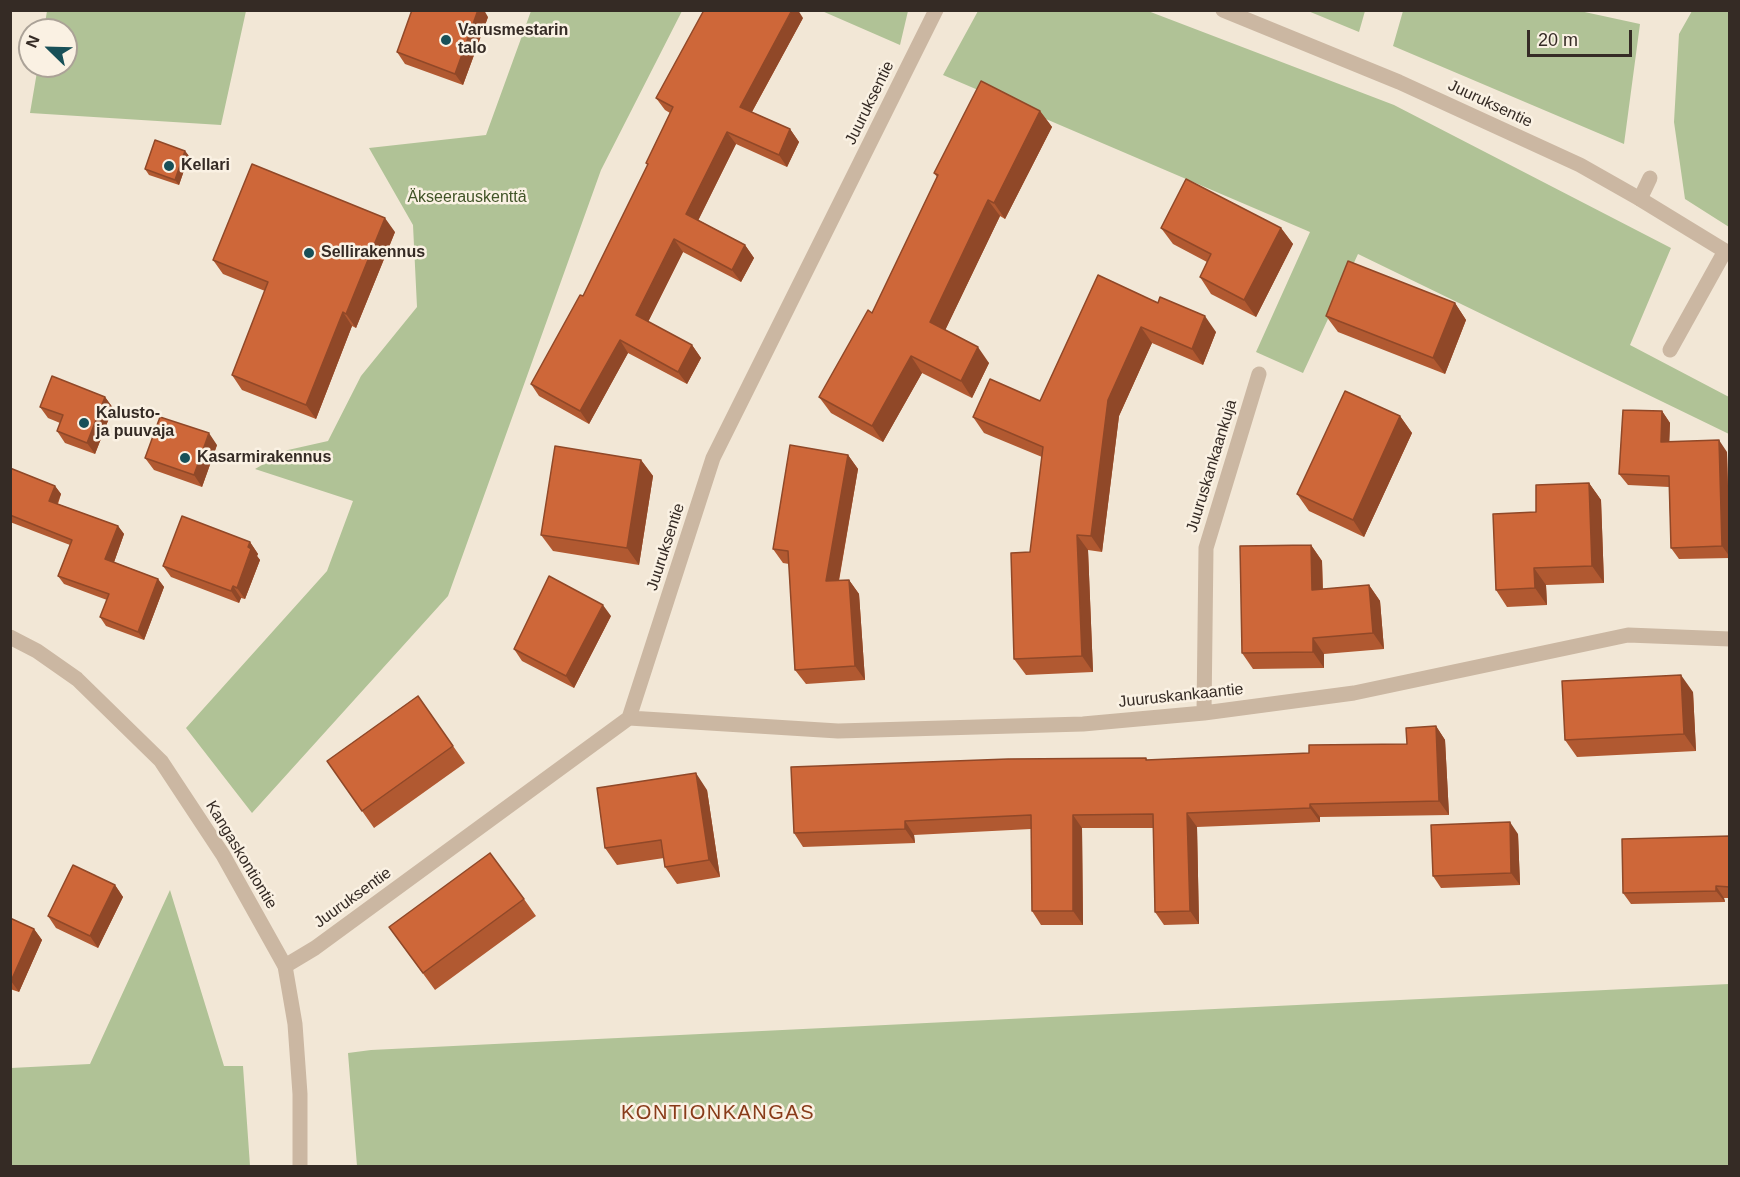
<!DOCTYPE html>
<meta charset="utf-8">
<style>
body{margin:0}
#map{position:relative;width:1740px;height:1177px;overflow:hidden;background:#f2e7d6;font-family:Arial,sans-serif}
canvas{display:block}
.frame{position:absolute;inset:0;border:12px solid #352b25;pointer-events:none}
.north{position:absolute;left:18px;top:18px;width:60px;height:60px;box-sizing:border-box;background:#faf1e3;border:2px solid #aba297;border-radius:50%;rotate:293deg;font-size:16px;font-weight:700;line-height:24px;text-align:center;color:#352b25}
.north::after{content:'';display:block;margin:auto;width:21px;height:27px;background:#185058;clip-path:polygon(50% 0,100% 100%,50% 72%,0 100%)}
.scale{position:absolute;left:1527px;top:30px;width:105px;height:27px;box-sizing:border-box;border:3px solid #352b25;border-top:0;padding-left:8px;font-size:18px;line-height:21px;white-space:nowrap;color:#352b25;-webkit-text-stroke:4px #faf1e3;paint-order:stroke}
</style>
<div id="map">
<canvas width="1740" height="1177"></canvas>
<div class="frame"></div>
<div class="north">N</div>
<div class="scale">20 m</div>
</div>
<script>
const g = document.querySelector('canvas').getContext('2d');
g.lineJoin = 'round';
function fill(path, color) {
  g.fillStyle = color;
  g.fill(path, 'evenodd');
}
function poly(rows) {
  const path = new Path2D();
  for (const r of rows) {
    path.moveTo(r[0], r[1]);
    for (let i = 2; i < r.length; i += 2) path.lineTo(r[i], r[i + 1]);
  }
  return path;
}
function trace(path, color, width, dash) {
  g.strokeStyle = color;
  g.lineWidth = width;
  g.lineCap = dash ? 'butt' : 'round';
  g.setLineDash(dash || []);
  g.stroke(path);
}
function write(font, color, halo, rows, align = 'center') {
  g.font = font + ' Arial,sans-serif';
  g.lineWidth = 5;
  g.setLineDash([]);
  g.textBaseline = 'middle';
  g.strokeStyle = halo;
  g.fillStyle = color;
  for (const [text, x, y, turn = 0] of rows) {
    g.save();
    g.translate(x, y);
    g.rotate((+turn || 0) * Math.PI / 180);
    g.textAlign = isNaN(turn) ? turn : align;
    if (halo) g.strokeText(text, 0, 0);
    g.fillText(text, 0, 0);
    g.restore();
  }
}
fill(poly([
 [47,11,246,11,221,125,30,113,38,66,66,66,66,30,44,30],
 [531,11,682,11,601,170,448,596,252,813,186,728,327,571,353,501,255,469,288,450,328,441,361,376,417,307,413,225,369,148,486,135],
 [822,11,908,10,908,11,900,45],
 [978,11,1148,11,1394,105,1671,248,1630,345,1729,397,1729,434,1358,254,1303,373,1256,352,1310,232,943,75],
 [1308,11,1365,11,1359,32],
 [1403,11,1580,11,1640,24,1624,144,1393,46],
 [1692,11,1729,11,1729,227,1685,199,1674,122,1679,34],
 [170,890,224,1066,243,1066,250,1166,11,1166,11,1068,90,1064],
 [1729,984,1729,1166,357,1166,348,1053,371,1050]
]), '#b0c296');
trace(poly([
 [1640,199,1650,178],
 [1670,350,1725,251]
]), '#cbb7a2', 15);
trace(poly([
 [1223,10,1399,82,1580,165,1640,199,1730,254],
 [1204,713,1206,548,1259,374],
 [629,718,838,731,1083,724,1204,713,1354,693,1628,635,1730,639],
 [285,966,315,948,629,718,713,458,936,10]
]), '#cbb7a2', 15);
trace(poly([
 [10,637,37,651,77,679,161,761,223,855,285,966,295,1024,300,1094,300,1166]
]), '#cbb7a2', 15);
fill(poly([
 [488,17,463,85,405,64,397,52],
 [803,18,752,112,790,129,799,142,787,167,736,144,698,220,745,245,754,258,741,282,683,252,648,322,692,345,701,358,687,384,628,353,589,424,539,396,531,384,583,296,648,166,646,163,670,113,665,110,656,98],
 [1040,111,1052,127,1005,219,1000,216,945,330,989,363,972,398,922,373,883,442,831,413,819,397,872,313,937,177,934,173],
 [185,151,189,156,179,185,149,175,145,169],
 [1161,228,1281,228,1293,244,1256,317,1211,294,1200,277,1207,262,1173,244],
 [395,232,356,328,352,326,316,419,242,390,232,375,265,291,223,274,213,260],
 [1098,275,1216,332,1203,365,1152,343,1119,416,1102,552,1088,550,1093,672,1026,675,1014,659,1030,552,1042,457,984,433,973,417,1040,401],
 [1455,303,1466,320,1445,374,1338,332,1326,316],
 [105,397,113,408,95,454,65,443,57,431,60,423,48,418,40,407],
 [1662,411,1670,423,1669,441,1727,452,1730,558,1679,559,1671,548,1669,487,1628,485,1619,474],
 [1400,416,1412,433,1364,537,1309,511,1297,494],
 [217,445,202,487,154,470,145,458],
 [848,455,858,469,839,581,849,580,859,594,865,680,806,684,795,670,789,564,783,563,773,549],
 [641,460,653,476,639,565,553,551,541,535],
 [10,468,55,486,61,494,58,504,118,526,124,534,114,562,158,579,164,587,144,640,106,626,100,617,107,600,64,584,58,576,70,545,10,522],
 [1589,483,1601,500,1604,583,1546,585,1547,605,1507,607,1496,590,1536,512],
 [250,542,258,554,257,556,260,560,245,599,241,598,239,603,171,577,163,566],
 [1311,545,1322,561,1323,589,1369,585,1380,601,1384,649,1324,654,1324,668,1253,669,1242,653],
 [611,616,574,688,522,661,514,649],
 [1693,692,1696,751,1577,757,1565,740],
 [418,696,465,763,374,828,327,761],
 [1436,726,1445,740,1449,815,1320,817,1320,822,1197,827,1199,924,1164,925,1155,912,1153,828,1082,828,1083,925,1041,925,1032,911,1031,829,914,835,915,843,803,847,794,833,1146,758,1147,760,1309,753,1407,744],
 [707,790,720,877,677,884,665,867,664,858,617,865,605,848],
 [1518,834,1520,885,1441,888,1433,876],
 [1730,836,1730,898,1724,898,1725,902,1631,904,1623,893],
 [115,885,123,897,98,948,56,928,48,916],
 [524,899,536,916,435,990,389,927],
 [10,918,34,929,42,940,19,992,10,989]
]), '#b15931');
fill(poly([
 [478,10,484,10,488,17,463,85,455,74],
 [792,10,798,10,803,18,748,119,740,107],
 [1040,111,1052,127,1005,219,994,203],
 [790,129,799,142,787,167,779,155],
 [727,132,736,144,695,227,686,214],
 [185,151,189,156,179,185,175,180],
 [988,200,1000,216,941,339,930,322],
 [385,218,395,232,356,328,346,314],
 [1281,228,1293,244,1256,317,1244,300],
 [674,239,683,252,645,328,636,315],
 [745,245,754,258,741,282,732,270],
 [1455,303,1466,320,1445,374,1433,358],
 [343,312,352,326,316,419,306,405],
 [1205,316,1216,332,1203,365,1192,349],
 [1141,327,1152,343,1119,416,1102,552,1091,536,1108,400],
 [620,340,628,353,589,424,580,411],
 [692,345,701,358,687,384,678,372],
 [978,347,989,363,972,398,961,381],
 [911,356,922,373,883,442,872,426],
 [105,397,113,408,95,454,87,443],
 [1662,411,1670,423,1669,453,1661,442],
 [1400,416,1412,433,1364,537,1353,520],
 [209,433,217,445,202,487,194,475],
 [1719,440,1727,452,1730,557,1722,546],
 [848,455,858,469,836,596,826,581],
 [641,460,653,476,639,565,627,548],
 [1589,483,1601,500,1604,583,1592,566],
 [55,486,61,494,55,509,49,501],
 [118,526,124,534,112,568,105,559],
 [1077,535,1088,550,1093,672,1082,656],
 [250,542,258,554,257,556,260,560,245,599,237,588],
 [1311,545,1322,561,1323,606,1312,590],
 [1534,568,1546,585,1547,605,1535,588],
 [158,579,164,587,144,640,138,632],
 [849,580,859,594,865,680,855,666],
 [1369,585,1380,601,1384,649,1373,633],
 [233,586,241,598,239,603,231,591],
 [603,605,611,616,574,688,566,676],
 [1313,638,1324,654,1324,668,1313,652],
 [1681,675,1693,692,1696,751,1684,734],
 [1436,726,1445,740,1449,815,1439,801],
 [696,773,707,790,720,877,709,860],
 [1310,804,1320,817,1320,822,1310,808],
 [1187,813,1197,827,1199,924,1190,911],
 [1073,815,1082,828,1083,925,1073,911],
 [905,821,914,835,915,843,905,829],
 [1510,822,1518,834,1520,885,1511,873],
 [115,885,123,897,98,948,90,936],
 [1716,886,1724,898,1725,902,1716,891],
 [34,929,42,940,19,992,11,981]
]), '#904828');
const building = poly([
 [412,10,478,10,455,74,397,52,412,10],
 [704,10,792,10,740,107,790,129,779,155,727,132,686,214,745,245,732,270,674,239,636,315,692,345,678,372,620,340,580,411,531,384,580,295,583,296,648,164,646,163,673,107,656,98,704,10],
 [981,81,1040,111,994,203,988,200,930,322,978,347,961,381,911,356,872,426,819,397,868,310,872,313,938,175,934,173,981,81],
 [155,140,185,151,175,180,145,169,155,140],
 [252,164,385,218,346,314,343,312,306,405,232,375,268,282,213,260,252,164],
 [1186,179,1281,228,1244,300,1200,277,1211,254,1161,228,1186,179],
 [1348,261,1455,303,1433,358,1326,316,1348,261],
 [1098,275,1158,303,1160,297,1205,316,1192,349,1141,327,1108,400,1091,536,1077,535,1082,656,1014,659,1011,553,1030,552,1043,447,973,417,990,379,1040,401,1098,275],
 [52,376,105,397,87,443,57,431,63,415,40,407,52,376],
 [1345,391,1400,416,1353,520,1297,494,1345,391],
 [1623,410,1662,411,1661,442,1719,440,1722,546,1671,548,1669,476,1619,474,1623,410],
 [160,417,209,433,194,475,145,458,160,417],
 [790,445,848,455,826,581,849,580,855,666,795,670,788,551,773,549,790,445],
 [555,446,641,460,627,548,541,535,555,446],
 [10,468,55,486,49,501,118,526,105,559,158,579,138,632,100,617,109,594,58,576,72,540,10,515,10,468],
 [1589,483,1592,566,1534,568,1535,588,1496,590,1493,514,1536,512,1536,485,1589,483],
 [182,516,250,542,248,547,251,549,237,588,233,586,231,591,163,566,182,516],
 [1311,545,1312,590,1369,585,1373,633,1313,638,1313,652,1242,653,1240,546,1311,545],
 [549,576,603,605,566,676,514,649,549,576],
 [1681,675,1684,734,1565,740,1562,681,1681,675],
 [418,696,453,746,362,811,327,761,418,696],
 [1436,726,1439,801,1310,804,1310,808,1187,813,1190,911,1155,912,1153,814,1073,815,1073,911,1032,911,1031,815,905,821,905,829,794,833,791,767,1008,759,1146,758,1146,760,1309,753,1309,745,1407,744,1406,728,1436,726],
 [696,773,709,860,665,867,661,840,605,848,597,788,696,773],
 [1510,822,1511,873,1433,876,1431,825,1510,822],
 [1730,836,1730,887,1716,886,1716,891,1623,893,1622,839,1730,836],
 [490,853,524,899,423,973,389,927,490,853],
 [73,865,115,885,90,936,48,916,73,865],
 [10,918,34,929,11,981,10,981,10,918]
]);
fill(building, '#ce6739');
trace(building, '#904828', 1.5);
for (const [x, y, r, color] of [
 [446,40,6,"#185058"],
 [169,166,6,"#185058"],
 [309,253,6,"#185058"],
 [84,423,6,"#185058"],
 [185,458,6,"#185058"]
]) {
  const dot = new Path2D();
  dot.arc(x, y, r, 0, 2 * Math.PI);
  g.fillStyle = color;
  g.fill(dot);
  trace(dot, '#faf1e3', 2);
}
write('bold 16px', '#352b25', '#faf1e3', [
 ["Varusmestarin",458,31],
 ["talo",458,49],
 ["Kellari",181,166],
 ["Sellirakennus",321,253],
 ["Kalusto-",96,414],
 ["ja puuvaja",96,432],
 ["Kasarmirakennus",197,458]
], 'left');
write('16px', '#352b25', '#faf1e3', [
 ["Juuruksentie",870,103,-64],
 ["Juuruksentie",1490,104,25],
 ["Juuruskankaankuja",1212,466,-73],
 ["Juuruksentie",666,547,-72],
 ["Juuruskankaantie",1181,696,-6],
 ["Kangaskontiontie",241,855,59],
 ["Juuruksentie",353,898,-36]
]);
write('16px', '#415427', '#faf1e3', [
 ["Äkseerauskenttä",467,198]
]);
g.letterSpacing = '1.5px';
write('20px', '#883b19', '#faf1e3', [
 ["KONTIONKANGAS",718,1113]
]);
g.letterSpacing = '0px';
</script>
